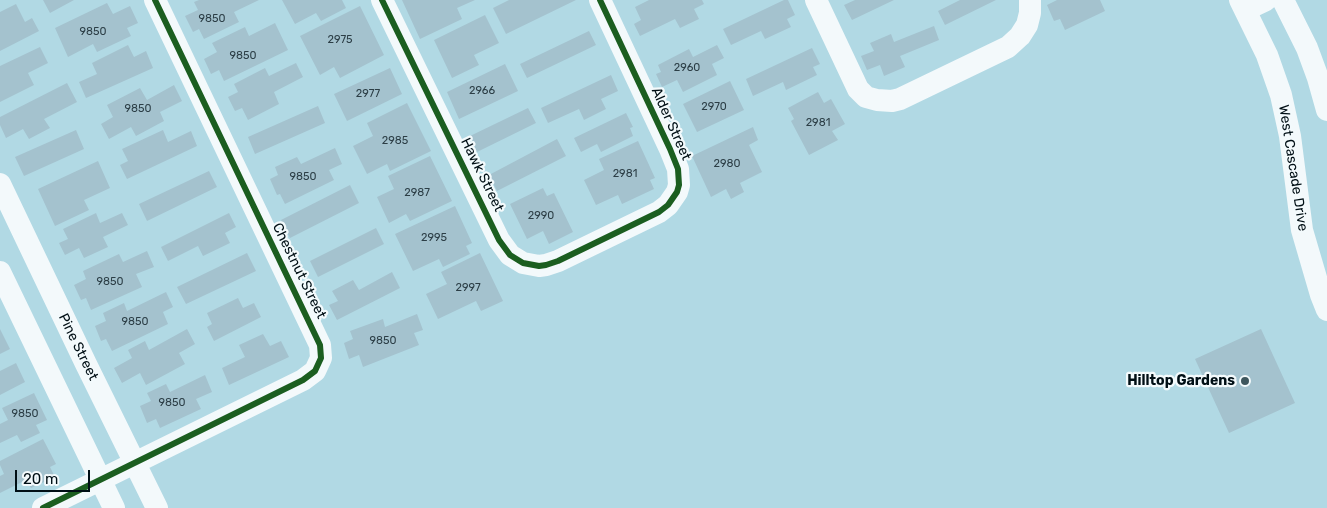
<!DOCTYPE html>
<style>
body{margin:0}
#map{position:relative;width:1327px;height:508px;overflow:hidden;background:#b1d9e4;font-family:Rubik,sans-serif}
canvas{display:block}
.scale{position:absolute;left:15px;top:470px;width:75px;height:22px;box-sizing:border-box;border:2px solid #000f15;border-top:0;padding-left:6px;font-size:15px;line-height:18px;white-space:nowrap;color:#000f15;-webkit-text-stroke:4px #f3fafc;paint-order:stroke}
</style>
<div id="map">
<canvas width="1327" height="508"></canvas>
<div class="scale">20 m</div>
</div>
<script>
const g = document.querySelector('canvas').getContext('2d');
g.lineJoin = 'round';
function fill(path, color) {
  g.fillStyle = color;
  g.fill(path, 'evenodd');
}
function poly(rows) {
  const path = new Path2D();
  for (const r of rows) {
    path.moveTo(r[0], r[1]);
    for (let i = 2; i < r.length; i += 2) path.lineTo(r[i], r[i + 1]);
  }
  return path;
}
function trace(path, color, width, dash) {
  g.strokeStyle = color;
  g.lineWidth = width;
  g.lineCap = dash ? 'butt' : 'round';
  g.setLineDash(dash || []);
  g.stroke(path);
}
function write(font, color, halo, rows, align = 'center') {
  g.font = font + ' Rubik,sans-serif';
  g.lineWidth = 4.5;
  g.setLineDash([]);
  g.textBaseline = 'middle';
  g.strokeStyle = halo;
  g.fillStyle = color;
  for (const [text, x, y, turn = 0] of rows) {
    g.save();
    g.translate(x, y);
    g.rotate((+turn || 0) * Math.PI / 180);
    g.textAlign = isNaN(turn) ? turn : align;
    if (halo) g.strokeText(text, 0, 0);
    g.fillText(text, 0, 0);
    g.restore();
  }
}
fill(poly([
 [43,0,74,0,50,13],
 [199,0,259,0,234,12,239,22,204,39,199,29,193,32,185,16,198,10,194,2],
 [282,0,342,0,346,8,321,21,316,13,295,24],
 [402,0,475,0,457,8,462,19,420,39],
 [509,0,576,0,506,34,493,8],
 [649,0,702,0,704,4,694,9,699,19,680,28,675,19,640,36,634,24,641,20,635,7],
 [784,0,788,0,795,15,787,19,791,27,765,39,761,31,731,45,723,29],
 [855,0,894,0,852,20,844,5],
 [960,0,996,0,945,25,938,11],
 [1057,0,1100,0,1105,11,1065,30,1060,19,1054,21,1047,5],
 [107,3,113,14,130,6,138,23,127,28,131,36,97,52,93,44,68,57,55,28],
 [16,4,25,22,32,18,39,31,0,51,0,12],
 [360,6,384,55,340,78,334,67,320,75,300,36],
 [485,15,499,43,474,55,479,65,452,78,434,40],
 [275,23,288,50,224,81,219,70,211,74,204,59,217,52,212,43,245,27,249,36],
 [934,26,939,40,900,56,905,67,884,76,880,65,867,70,861,56,874,51,870,43,891,34,894,42],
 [589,31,596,45,527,78,520,64],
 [128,45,134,57,146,51,153,68,86,98,79,82,97,74,92,63],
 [717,45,724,58,712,64,717,75,683,92,677,80,662,87,656,74,661,72,658,65,689,49,693,57],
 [40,47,48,63,28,73,34,85,0,102,0,66],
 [812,48,820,64,813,67,817,75,786,90,783,82,753,96,746,79],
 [296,63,303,77,274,92,279,104,248,120,242,108,235,111,228,97,238,92,234,84,265,68,269,76],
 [505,64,518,91,459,119,447,92],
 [390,68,402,94,347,121,334,94],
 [611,75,618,91,601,99,606,109,584,120,579,109,548,123,541,108],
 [730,81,744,110,697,132,683,104],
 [67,83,77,102,44,119,50,128,29,139,23,129,6,138,0,125,0,117],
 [174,85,182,101,160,112,164,121,136,136,131,127,109,139,101,124,113,117,107,105,140,88,147,100],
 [818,92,824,103,831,99,845,124,832,131,838,140,809,155,791,121,794,119,788,108],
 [407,103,431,151,390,171,387,164,367,174,353,146,373,136,367,123],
 [318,106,325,123,255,154,248,137],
 [528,108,536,123,477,152,470,136],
 [626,113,633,127,630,128,633,136,601,152,597,144,581,152,574,138],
 [753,127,758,140,749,145,762,172,740,183,744,192,731,199,726,189,711,197,692,156],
 [76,130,84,149,24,176,15,157],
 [163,130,168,142,191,131,197,146,127,179,120,165,128,161,122,149],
 [557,139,566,156,497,191,489,175],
 [638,141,655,178,650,180,654,189,622,204,618,195,596,205,584,180,604,170,599,159],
 [335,148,342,164,329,170,334,180,285,204,280,194,277,195,270,179,278,175,275,167,297,157,301,164],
 [430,156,452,201,410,221,406,214,389,223,377,197,394,189,388,176],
 [98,161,110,188,84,200,89,210,55,226,38,189],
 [209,171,217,187,147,221,139,204],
 [350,185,359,203,290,238,281,220],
 [543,188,547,196,554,193,573,232,549,244,543,231,527,239,510,204],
 [455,206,472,243,466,246,470,254,443,267,439,259,413,271,395,234],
 [96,213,100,223,122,213,128,225,103,237,108,247,84,258,79,248,65,255,59,243,68,239,63,229],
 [229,213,236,227,225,233,230,243,203,256,198,246,168,261,161,247],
 [376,228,384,244,318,277,310,261],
 [147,251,154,267,136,274,142,287,91,310,86,298,81,300,74,285,86,279,83,271,119,254,123,262],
 [247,253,256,271,186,304,177,287],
 [480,253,503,301,481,311,476,301,438,319,426,294,447,284,441,272],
 [392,272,400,288,337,320,329,305,338,301,332,291,353,280,359,290],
 [166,292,173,307,163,312,168,324,112,351,106,339,101,341,95,326,106,321,103,313,124,303,127,311],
 [238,298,243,308,254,303,261,317,214,341,207,327,212,324,207,313],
 [417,314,423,330,414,333,419,345,363,367,359,355,349,359,344,343,353,339,350,331,383,319,385,327],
 [0,329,10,349,0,354],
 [187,329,195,344,179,353,185,364,146,385,140,373,122,383,114,368,132,358,128,350,145,341,149,350],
 [1261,329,1295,403,1229,433,1195,359],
 [263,334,270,346,281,341,289,357,229,385,222,368,245,357,239,345],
 [16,363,25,382,0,395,0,371],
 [205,375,212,392,196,399,201,409,160,428,156,419,147,423,140,406,151,401,147,393,166,384,170,392],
 [34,393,47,420,36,425,40,433,21,442,17,435,0,443,0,424,8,420,2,408],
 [43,439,56,464,50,467,55,477,31,488,26,480,0,493,0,476,4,474,0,465,0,461]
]), '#a4c2ce');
trace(poly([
 [382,0,499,240,510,255,523,263,539,266,546,265,558,261,659,212,668,205,677,192,679,185,678,169,670,149,600,0],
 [816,0,858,89,866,97,877,100,892,101,900,99,1008,47,1020,36,1027,25,1030,13,1030,0],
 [1240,0,1267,55,1281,95,1290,136,1302,230,1321,295,1327,310],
 [1283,0,1307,48,1318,78,1327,110],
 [1245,10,1266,0],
 [0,184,86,364,157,508],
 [0,272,114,508],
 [43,508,303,380,315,371,321,358,320,345,155,0]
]), '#f3f9fb', 22);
trace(poly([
 [382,0,499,240,510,255,523,263,539,266,546,265,558,261,659,212,668,205,677,192,679,185,678,169,670,149,600,0],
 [43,508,303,380,315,371,321,358,320,345,155,0]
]), '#1b5e20', 6);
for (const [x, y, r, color] of [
 [1245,381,5,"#3e565d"]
]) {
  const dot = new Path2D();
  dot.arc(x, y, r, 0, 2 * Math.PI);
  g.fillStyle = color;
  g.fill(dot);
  trace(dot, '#f3fafc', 2);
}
write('11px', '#2c3e46', null, [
 ["9850",212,19],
 ["9850",93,32],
 ["2975",340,40],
 ["9850",243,56],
 ["2960",687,68],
 ["2966",482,91],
 ["2977",368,94],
 ["2970",714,107],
 ["9850",138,109],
 ["2981",818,123],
 ["2985",395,141],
 ["2980",727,164],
 ["2981",625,174],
 ["9850",303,177],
 ["2987",417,193],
 ["2990",541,216],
 ["2995",434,238],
 ["9850",110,282],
 ["2997",468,288],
 ["9850",135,322],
 ["9850",383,341],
 ["9850",172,403],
 ["9850",25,414]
]);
write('14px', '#000f15', '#f3fafc', [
 ["Alder Street",671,124,66],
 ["West Cascade Drive",1293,168,81],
 ["Hawk Street",482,175,64],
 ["Chestnut Street",299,271,64],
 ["Pine Street",78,347,64]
]);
write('bold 14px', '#000f15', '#f3fafc', [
 ["Hilltop Gardens",1235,381]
], 'right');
</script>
